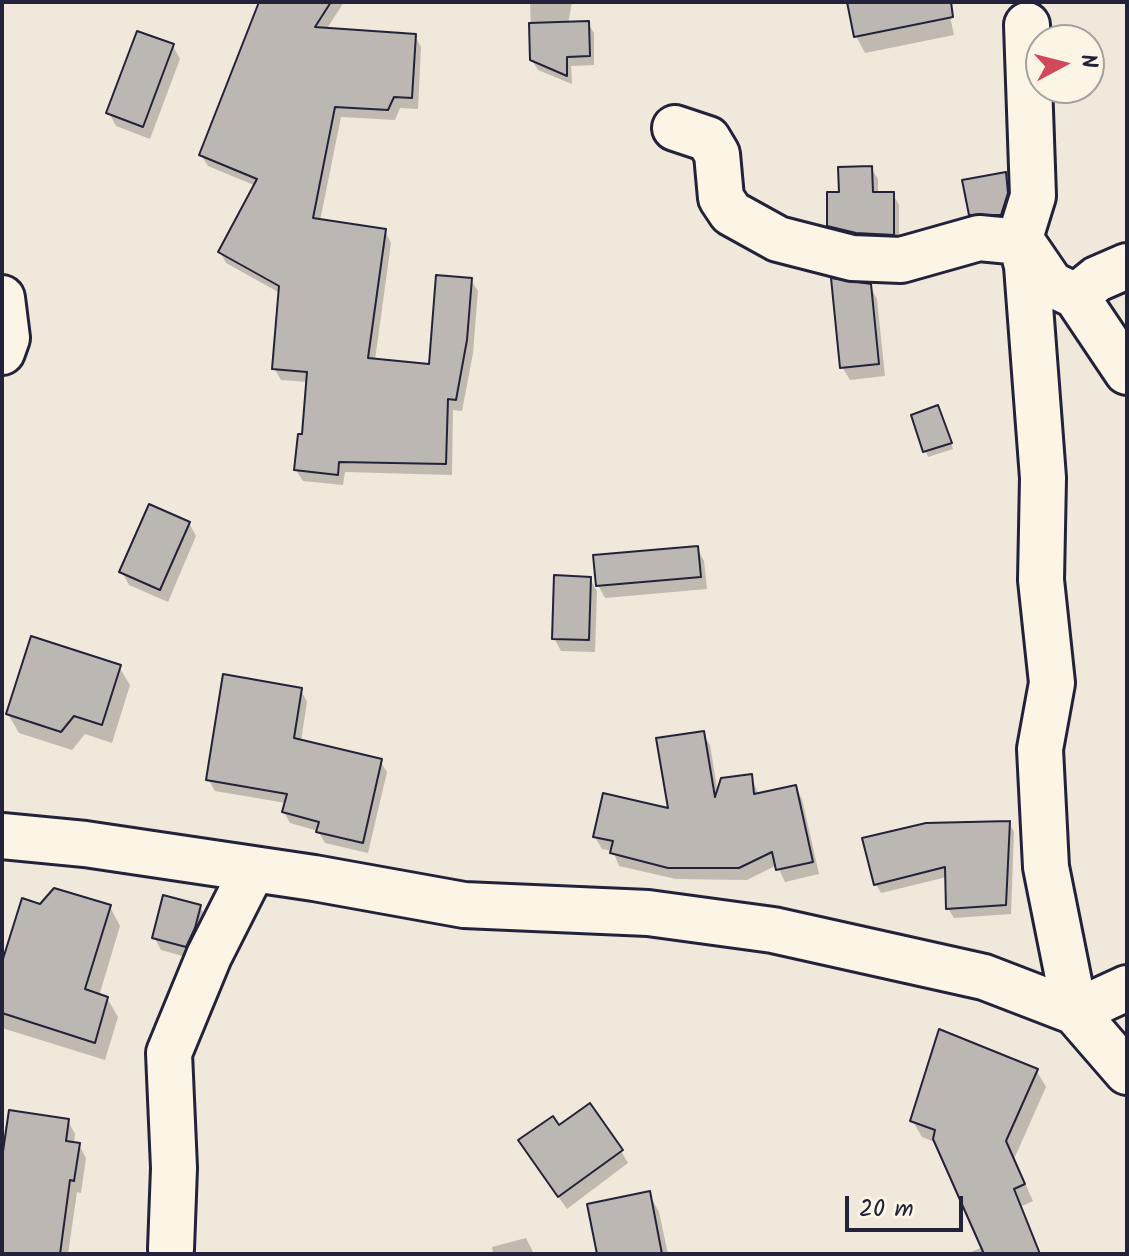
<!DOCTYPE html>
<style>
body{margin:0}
#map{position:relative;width:1129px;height:1256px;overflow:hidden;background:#efe8db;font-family:Kalam,sans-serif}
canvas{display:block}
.frame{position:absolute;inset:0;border:4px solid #22223b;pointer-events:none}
.north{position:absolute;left:1025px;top:24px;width:80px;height:80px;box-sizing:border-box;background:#fcf5e5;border:2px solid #a5a1a1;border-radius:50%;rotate:83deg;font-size:22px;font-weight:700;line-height:32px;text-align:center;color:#22223b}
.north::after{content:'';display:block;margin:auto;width:28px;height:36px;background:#d1495b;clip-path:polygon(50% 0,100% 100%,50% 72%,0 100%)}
.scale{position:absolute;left:845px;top:1196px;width:118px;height:36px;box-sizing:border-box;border:4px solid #22223b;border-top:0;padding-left:10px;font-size:24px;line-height:28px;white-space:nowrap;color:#22223b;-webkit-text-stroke:6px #fcf5e5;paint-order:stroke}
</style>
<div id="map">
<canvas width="1129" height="1256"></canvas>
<div class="frame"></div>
<div class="north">N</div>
<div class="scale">20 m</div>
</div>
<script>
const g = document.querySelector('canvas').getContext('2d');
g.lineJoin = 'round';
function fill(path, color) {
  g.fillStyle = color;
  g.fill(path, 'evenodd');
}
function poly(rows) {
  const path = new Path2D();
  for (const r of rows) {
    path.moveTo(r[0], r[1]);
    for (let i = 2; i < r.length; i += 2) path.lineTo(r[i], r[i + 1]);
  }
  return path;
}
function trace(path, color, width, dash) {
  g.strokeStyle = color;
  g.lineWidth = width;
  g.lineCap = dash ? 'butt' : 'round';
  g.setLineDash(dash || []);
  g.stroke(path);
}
fill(poly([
 [261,2,344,2,326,30,415,36,421,47,418,109,400,108,395,120,341,117,320,221,385,231,391,243,375,360,431,366,471,280,478,291,473,353,462,411,453,410,452,475,345,472,343,485,303,481,296,470,303,436,308,382,281,380,274,368,280,293,226,263,220,252,256,186,208,166,201,155],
 [530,2,572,2,568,24,588,23,594,33,594,65,571,66,572,84,538,70,532,60],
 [849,2,947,2,954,35,865,53,856,36],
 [173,46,180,59,150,139,116,126,109,113],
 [871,168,878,179,878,194,893,194,899,205,899,245,835,237,829,225,841,194],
 [1005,174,1012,186,1008,227,979,227,971,214],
 [870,286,877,299,885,376,850,380,842,367],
 [941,414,953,449,928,457,913,417],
 [189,523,196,536,168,602,129,585,122,572],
 [697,548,704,561,707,589,605,598,598,585],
 [590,579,597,591,595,652,561,651,554,638],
 [119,667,130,685,112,743,85,734,72,750,19,733,8,714],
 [301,690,307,702,301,741,380,761,387,772,368,853,325,843,318,831,290,823,284,812,286,803,215,791,208,779],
 [702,733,710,745,718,794,751,776,759,796,795,787,802,799,819,874,785,882,777,865,747,880,676,879,619,866,613,851,602,849,595,837,670,811],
 [1009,823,1014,832,1011,914,954,918,948,908,947,877,881,893,876,884],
 [41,906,110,907,120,926,99,996,107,998,118,1017,105,1060,2,1028,2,969],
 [200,907,207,919,193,959,161,950,154,937],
 [1036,1070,1046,1087,1014,1159,1033,1201,1022,1206,1041,1254,966,1254,983,1247,937,1143,922,1137,912,1120],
 [68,1121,75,1134,74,1144,79,1145,86,1158,81,1193,77,1192,68,1254,2,1254,2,1172],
 [559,1128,621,1151,628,1163,567,1209,527,1153],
 [649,1194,659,1212,668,1254,599,1254],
 [526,1238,534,1254,493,1254,492,1247]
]), '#0003');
const building = poly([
 [259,2,331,2,315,27,416,34,412,98,394,97,388,110,335,107,313,218,386,229,368,358,429,364,436,275,472,278,467,340,456,400,448,399,446,464,339,462,338,475,294,470,298,434,302,434,307,372,272,369,279,286,218,252,257,179,199,155,259,2],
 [847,2,951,2,953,17,854,37,847,2],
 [589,21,590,56,567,57,567,76,530,60,529,23,589,21],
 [137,31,174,44,143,127,106,113,137,31],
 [872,166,873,192,894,192,894,235,856,233,827,226,827,192,839,192,838,167,872,166],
 [1006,172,1008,193,1001,215,969,215,962,180,1006,172],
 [831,278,871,284,879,364,840,368,831,278],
 [938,405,952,443,923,452,911,415,938,405],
 [149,504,190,522,160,590,119,572,149,504],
 [698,546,701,577,596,586,593,555,698,546],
 [554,575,591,577,589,640,552,639,554,575],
 [31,636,121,665,102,725,74,716,61,732,6,714,31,636],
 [223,674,302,688,294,738,382,759,363,843,316,832,319,822,282,812,287,794,206,780,223,674],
 [704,731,715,797,721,778,752,774,754,794,796,785,813,862,776,870,772,852,739,868,668,868,610,853,613,841,593,837,603,793,668,808,656,738,704,731],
 [1010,821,1006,905,946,909,945,867,874,885,862,838,926,823,1010,821],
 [54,888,111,905,85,989,108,997,95,1043,2,1013,2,962,22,898,40,904,54,888],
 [163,895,201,905,195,928,186,947,152,938,163,895],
 [939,1029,1038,1069,1006,1141,1025,1184,1014,1189,1040,1254,984,1254,933,1139,935,1130,910,1121,939,1029],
 [590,1103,623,1150,558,1197,518,1140,553,1116,559,1125,590,1103],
 [9,1110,69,1119,66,1141,80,1143,74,1181,70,1180,60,1254,2,1254,2,1158,9,1110],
 [650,1191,662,1254,597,1254,587,1204,650,1191]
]);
fill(building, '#bcb7b3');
trace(building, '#22223b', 2);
const minor = poly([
 [1027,25,1033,196,1020,238,1027,266,1043,478,1041,580,1052,683,1040,749,1046,867,1075,1012,1127,988],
 [675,128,708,139,717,154,721,198,731,213,778,239,852,258,901,260,979,238,1021,242],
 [1023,243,1051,284,1076,296,1097,279,1127,266],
 [1076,296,1127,372],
 [2,298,7,338,2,352],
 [2,836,85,844,314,878,464,905,648,913,773,930,984,977,1075,1012,1127,1072],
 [171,1249,174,1168,169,1053,209,956,253,869]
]);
trace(minor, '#22223b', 50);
trace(minor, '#fcf5e5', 44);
</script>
